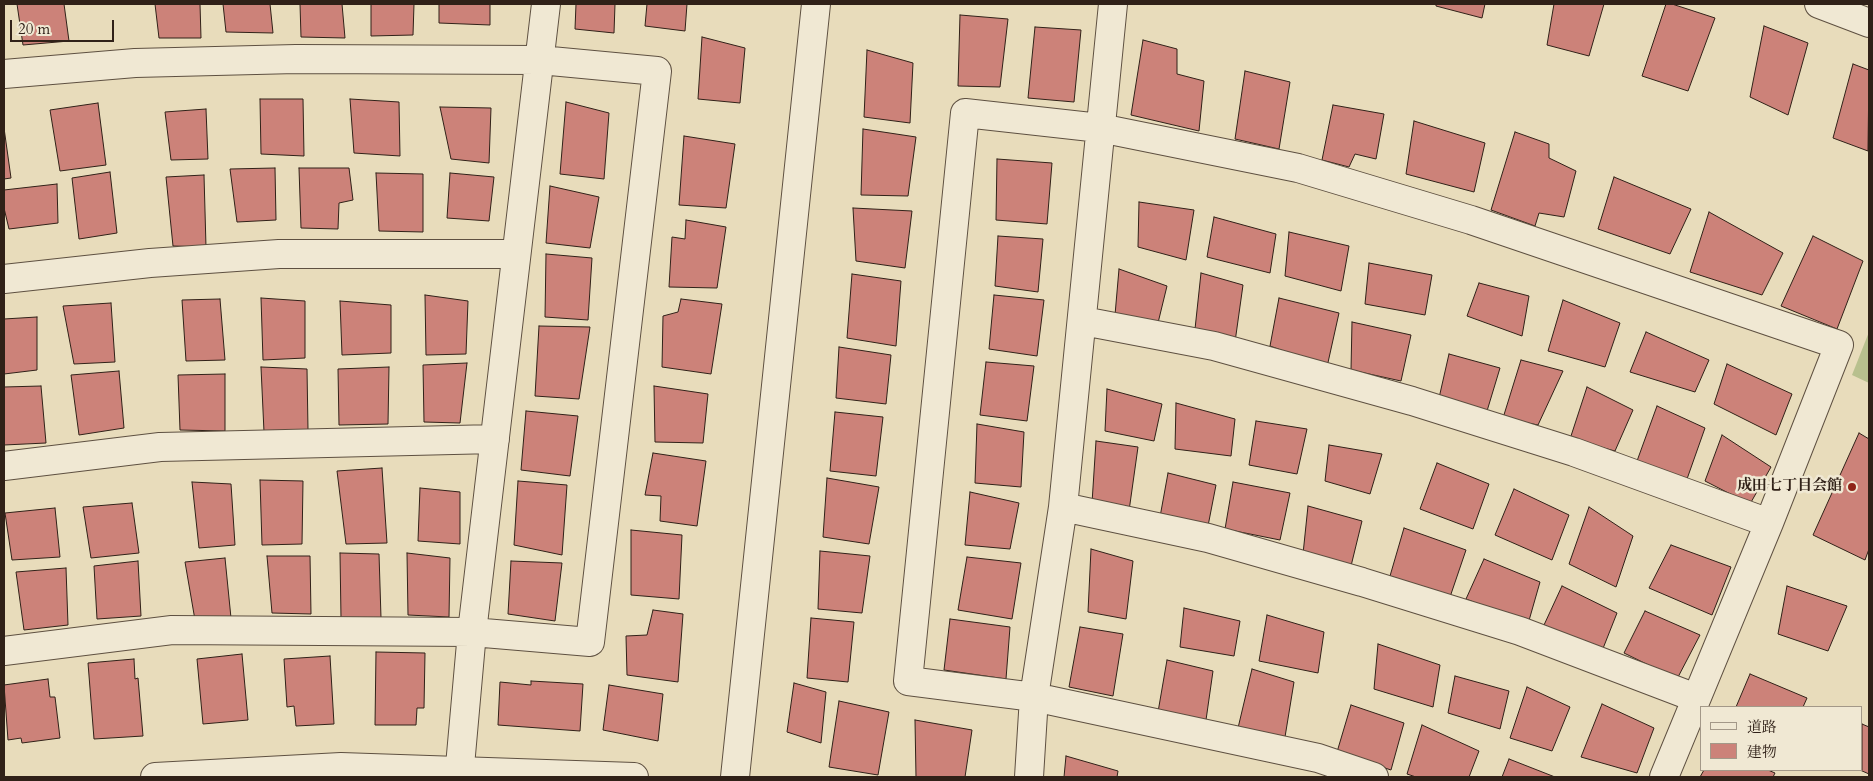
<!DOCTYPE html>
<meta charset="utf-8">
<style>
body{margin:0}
#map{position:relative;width:1873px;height:781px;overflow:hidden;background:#e8dcbb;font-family:Cardo,"Noto Serif JP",serif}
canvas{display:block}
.frame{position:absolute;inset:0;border:5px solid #302118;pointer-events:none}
.legend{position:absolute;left:1700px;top:706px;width:162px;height:65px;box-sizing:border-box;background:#f0e8d3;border:1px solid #a39888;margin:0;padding:6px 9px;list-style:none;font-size:15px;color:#302118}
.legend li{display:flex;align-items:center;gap:10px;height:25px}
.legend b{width:25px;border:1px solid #a39888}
.scale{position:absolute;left:10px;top:20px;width:104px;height:22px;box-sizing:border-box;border:2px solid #302118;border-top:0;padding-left:6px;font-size:15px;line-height:18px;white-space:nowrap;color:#302118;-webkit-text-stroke:4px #f0e8d3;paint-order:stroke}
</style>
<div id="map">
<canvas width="1873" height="781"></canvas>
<div class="frame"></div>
<ul class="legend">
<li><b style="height:6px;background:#f0e8d3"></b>道路</li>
<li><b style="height:14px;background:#cc8279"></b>建物</li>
</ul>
<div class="scale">20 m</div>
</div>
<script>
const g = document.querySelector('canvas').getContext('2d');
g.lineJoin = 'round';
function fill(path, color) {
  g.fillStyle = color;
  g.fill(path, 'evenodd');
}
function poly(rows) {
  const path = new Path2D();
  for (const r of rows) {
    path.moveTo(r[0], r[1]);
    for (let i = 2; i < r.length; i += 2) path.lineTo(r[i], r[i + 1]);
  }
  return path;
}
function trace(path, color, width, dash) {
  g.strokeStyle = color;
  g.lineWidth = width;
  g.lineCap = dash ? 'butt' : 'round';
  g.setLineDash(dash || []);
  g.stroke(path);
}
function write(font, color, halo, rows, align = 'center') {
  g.font = font + ' Cardo,"Noto Serif JP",serif';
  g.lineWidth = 5;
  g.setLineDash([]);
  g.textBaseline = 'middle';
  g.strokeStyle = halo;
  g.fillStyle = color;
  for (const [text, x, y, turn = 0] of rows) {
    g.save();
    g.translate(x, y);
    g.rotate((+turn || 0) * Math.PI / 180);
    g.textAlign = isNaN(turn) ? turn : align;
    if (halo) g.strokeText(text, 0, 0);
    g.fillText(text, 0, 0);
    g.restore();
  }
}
fill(poly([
 [1869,332,1869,383,1852,375]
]), '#b8c08e');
const building = poly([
 [17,4,64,4,69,41,23,45,17,4],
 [155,4,200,4,201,38,159,38,155,4],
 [223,4,270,4,273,33,226,32,223,4],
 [300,4,342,4,345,38,301,37,300,4],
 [371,4,414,4,413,35,371,36,371,4],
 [439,4,490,4,490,25,439,23,439,4],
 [576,4,615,4,614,33,575,29,576,4],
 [647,4,687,4,685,31,645,26,647,4],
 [1436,4,1485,4,1482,18,1436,6,1436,4],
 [1554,4,1604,4,1589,56,1547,45,1554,4],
 [1666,4,1672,4,1715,18,1688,91,1642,76,1666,4],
 [960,15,1008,19,1000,87,958,86,960,15],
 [1764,26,1808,43,1788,115,1750,97,1764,26],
 [1035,27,1081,30,1074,102,1028,98,1035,27],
 [702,37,745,48,740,103,698,99,702,37],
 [1143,40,1177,49,1177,74,1204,81,1199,131,1131,115,1143,40],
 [867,50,913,63,910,123,864,117,867,50],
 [1853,64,1869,70,1868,151,1833,138,1853,64],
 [1245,71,1290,82,1279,149,1235,139,1245,71],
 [260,99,303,99,304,156,261,154,260,99],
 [350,99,399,102,400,156,354,153,350,99],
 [566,102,609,113,604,179,560,174,566,102],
 [98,103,106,165,60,171,50,110,98,103],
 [1333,105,1384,114,1376,159,1355,154,1349,167,1322,160,1333,105],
 [440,107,491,108,489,163,451,159,440,107],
 [206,109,208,159,171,160,165,112,206,109],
 [1414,121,1485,143,1474,192,1406,174,1414,121],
 [4,128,11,178,4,179,4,128],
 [863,129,916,137,908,196,861,195,863,129],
 [1515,132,1549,144,1549,158,1576,171,1564,217,1539,213,1535,226,1491,210,1515,132],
 [684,136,735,144,726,208,679,205,684,136],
 [997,159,1052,163,1047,224,996,220,997,159],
 [275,168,276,220,237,222,230,169,275,168],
 [299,168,349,168,353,200,339,203,338,229,301,228,299,168],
 [110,172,117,233,79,239,72,178,110,172],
 [376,173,423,174,423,232,379,231,376,173],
 [450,173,494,177,489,221,447,218,450,173],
 [204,175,206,247,173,246,166,177,204,175],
 [1614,177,1691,209,1670,254,1598,229,1614,177],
 [57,184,58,223,9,229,4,208,4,190,57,184],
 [550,186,599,197,590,248,546,243,550,186],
 [1139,202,1194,210,1186,260,1138,247,1139,202],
 [853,208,912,211,905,268,856,261,853,208],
 [1709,212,1783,253,1762,295,1690,272,1709,212],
 [1214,217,1276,234,1270,273,1207,257,1214,217],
 [686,220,726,227,717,288,669,287,672,237,685,239,686,220],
 [1289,232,1349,246,1341,291,1285,276,1289,232],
 [998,236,1043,239,1038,292,995,286,998,236],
 [1813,236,1863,261,1837,329,1781,306,1813,236],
 [546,254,592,258,588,320,545,317,546,254],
 [1369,263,1432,275,1425,315,1365,304,1369,263],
 [1119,269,1167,286,1157,327,1115,315,1119,269],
 [1201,273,1243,285,1235,342,1195,329,1201,273],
 [852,274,901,281,896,346,847,338,852,274],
 [1479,283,1529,296,1522,336,1467,316,1479,283],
 [425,295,468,301,466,354,426,355,425,295],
 [994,295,1044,300,1037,356,989,349,994,295],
 [261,298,305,301,305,358,263,360,261,298],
 [1279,298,1339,313,1327,367,1270,346,1279,298],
 [220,299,225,360,186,361,182,300,220,299],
 [681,299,722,304,711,374,662,367,663,316,678,312,681,299],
 [1563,300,1620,323,1605,367,1548,351,1563,300],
 [340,301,391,305,391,353,342,355,340,301],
 [111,303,115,362,74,364,63,306,111,303],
 [37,317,37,370,4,374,4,319,37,317],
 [1352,322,1411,335,1401,381,1351,370,1352,322],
 [539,326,590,327,579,399,535,396,539,326],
 [1646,332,1709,360,1695,392,1630,372,1646,332],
 [839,347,891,355,886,404,836,398,839,347],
 [1449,354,1500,368,1487,411,1439,398,1449,354],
 [1521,360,1563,371,1538,425,1503,418,1521,360],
 [986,362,1034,366,1027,421,980,415,986,362],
 [467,363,460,423,424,422,423,365,467,363],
 [1727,364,1792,394,1776,435,1714,404,1727,364],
 [261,367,307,369,308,430,264,432,261,367],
 [389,367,388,424,339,425,338,369,389,367],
 [119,371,124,428,79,435,71,375,119,371],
 [225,374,225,431,180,430,178,375,225,374],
 [41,386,46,443,4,445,4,387,41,386],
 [654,386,708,394,703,443,655,442,654,386],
 [1587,387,1633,410,1615,451,1570,439,1587,387],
 [1107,389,1162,404,1154,441,1105,431,1107,389],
 [1176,403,1235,419,1231,456,1175,449,1176,403],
 [1657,406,1705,428,1687,479,1637,461,1657,406],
 [526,411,578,416,570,476,521,470,526,411],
 [835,412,883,417,876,476,830,471,835,412],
 [1256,421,1307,429,1297,474,1249,465,1256,421],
 [977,424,1024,432,1021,487,975,483,977,424],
 [1859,433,1869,439,1869,549,1865,560,1813,535,1859,433],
 [1722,435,1771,467,1750,504,1705,481,1722,435],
 [1096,441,1138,447,1129,511,1092,503,1096,441],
 [1329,445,1382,454,1370,494,1325,481,1329,445],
 [653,453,706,461,697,526,660,521,661,496,645,495,653,453],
 [1437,463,1489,484,1473,529,1420,509,1437,463],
 [382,468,387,543,346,544,337,471,382,468],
 [1168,473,1216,485,1208,526,1160,517,1168,473],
 [827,478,879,487,869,544,823,537,827,478],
 [260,480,303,481,302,544,262,545,260,480],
 [518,481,567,485,562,555,514,545,518,481],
 [192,482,231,484,235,545,199,548,192,482],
 [1233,482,1290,493,1280,540,1225,529,1233,482],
 [420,488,460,492,460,544,418,541,420,488],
 [1514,489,1569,515,1552,560,1495,535,1514,489],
 [970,492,1019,503,1010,549,965,545,970,492],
 [132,503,139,553,91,558,83,507,132,503],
 [1308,506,1362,521,1351,566,1303,554,1308,506],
 [1589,507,1633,536,1616,587,1569,564,1589,507],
 [55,508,60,557,12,560,5,513,55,508],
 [1404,528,1466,550,1450,597,1390,576,1404,528],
 [631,530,682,535,679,599,631,595,631,530],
 [1671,545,1731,567,1712,615,1649,588,1671,545],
 [1091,549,1133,561,1126,619,1088,612,1091,549],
 [820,551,870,556,862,613,818,609,820,551],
 [340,553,379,554,381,618,341,618,340,553],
 [407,553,450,558,449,617,408,615,407,553],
 [267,556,310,556,311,614,272,613,267,556],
 [967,557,1021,563,1012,619,958,610,967,557],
 [225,558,231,618,195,620,185,562,225,558],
 [1484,559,1540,582,1528,624,1466,599,1484,559],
 [138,561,141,616,97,619,94,566,138,561],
 [511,561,562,563,555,621,508,614,511,561],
 [66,568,68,625,24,630,16,572,66,568],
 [1562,586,1617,613,1602,651,1544,625,1562,586],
 [1787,586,1847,606,1828,651,1778,634,1787,586],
 [1184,608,1240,621,1234,656,1180,647,1184,608],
 [653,610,683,614,678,682,627,675,626,636,647,635,653,610],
 [1645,611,1700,635,1677,679,1624,653,1645,611],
 [1267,615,1324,632,1318,673,1259,661,1267,615],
 [811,618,854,622,848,682,807,678,811,618],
 [950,619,1010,627,1006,679,944,670,950,619],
 [1080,627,1123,634,1113,696,1069,687,1080,627],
 [1378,644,1440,665,1433,707,1374,689,1378,644],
 [376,652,425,653,424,708,417,708,416,725,375,725,376,652],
 [242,654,248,720,203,724,197,659,242,654],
 [330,656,334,724,296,726,294,706,287,707,284,659,330,656],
 [134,659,135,679,138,678,143,736,94,739,88,663,134,659],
 [1167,660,1213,671,1206,720,1158,712,1167,660],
 [1252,669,1294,682,1285,737,1238,728,1252,669],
 [1750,674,1807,698,1803,707,1736,707,1750,674],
 [1455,676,1509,691,1500,729,1448,713,1455,676],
 [48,679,50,697,55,697,60,738,22,743,21,738,8,740,4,685,48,679],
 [531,681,583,684,580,731,498,725,500,682,531,685,531,681],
 [794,683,826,692,821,743,787,732,794,683],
 [609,685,663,694,658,741,603,730,609,685],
 [1527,687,1570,707,1552,751,1510,738,1527,687],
 [839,701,889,712,878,775,829,767,839,701],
 [1602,704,1654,728,1637,773,1581,757,1602,704],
 [1351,705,1404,723,1391,770,1337,752,1351,705],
 [915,720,972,730,965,777,916,777,915,720],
 [1862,724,1869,727,1869,774,1860,770,1862,770,1862,724],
 [1422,725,1479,751,1469,777,1416,777,1407,774,1422,725],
 [1066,756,1118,771,1117,777,1064,777,1066,756],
 [1509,759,1555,777,1502,777,1509,759],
 [1704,770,1768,770,1775,773,1773,777,1700,777,1704,770]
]);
fill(building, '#cc8279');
trace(building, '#302118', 1);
const minor = poly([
 [1819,4,1869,23],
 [4,74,135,63,296,59,540,60,657,71,590,642,472,632,172,630,4,651],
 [4,279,150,263,279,254,516,254],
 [1083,321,1214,346,1412,401,1574,452,1769,523],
 [4,466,160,447,495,439],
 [1063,507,1208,538,1362,582,1520,631,1696,698],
 [459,777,472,632,546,4],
 [1029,777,1034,697,1063,507,1113,4],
 [1374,777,1318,758,1034,697,908,681,965,113,1100,128,1298,168,1471,220,1839,345,1769,523,1664,777]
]);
const tertiary = poly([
 [155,777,341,767,634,777],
 [735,777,816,4]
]);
trace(minor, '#5e5041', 30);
trace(tertiary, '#5e5041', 30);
trace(minor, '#f0e8d3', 28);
trace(tertiary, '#f0e8d3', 28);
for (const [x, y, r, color] of [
 [1852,487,5,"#8f2418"]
]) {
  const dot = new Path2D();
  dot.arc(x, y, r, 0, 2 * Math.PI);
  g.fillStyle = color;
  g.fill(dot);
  trace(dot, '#f0e8d3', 2);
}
write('bold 15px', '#302118', '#f0e8d3', [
 ["成田七丁目会館",1842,487]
], 'right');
</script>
